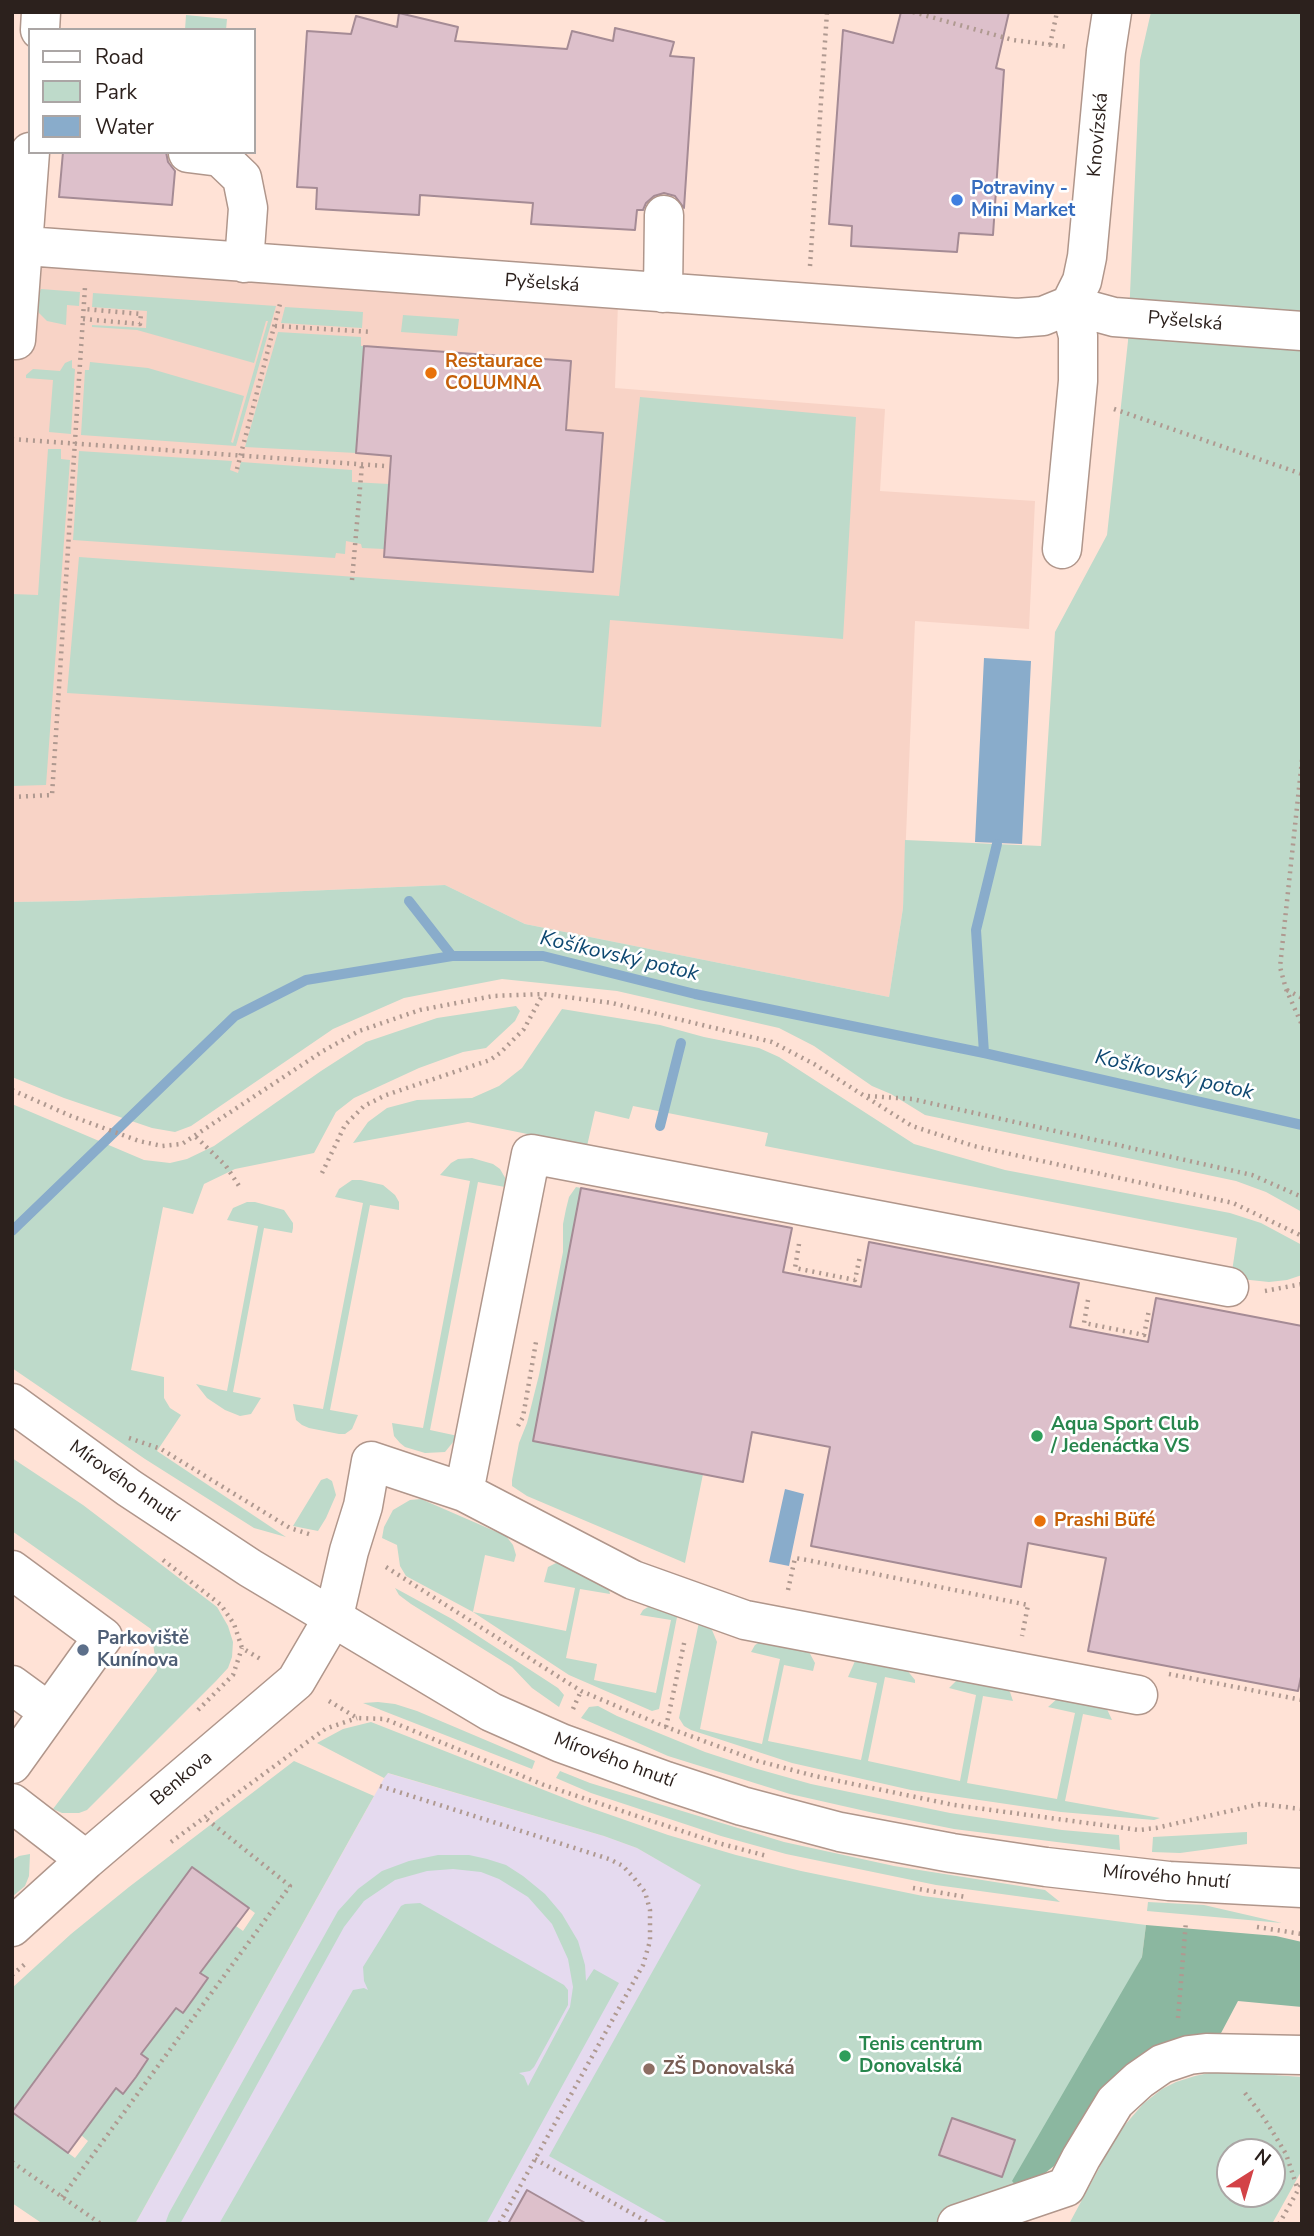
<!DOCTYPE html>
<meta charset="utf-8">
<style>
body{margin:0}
#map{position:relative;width:1314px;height:2236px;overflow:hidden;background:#ffe2d6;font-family:"Nunito Sans",sans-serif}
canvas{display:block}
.frame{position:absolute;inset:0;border:14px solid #2c211d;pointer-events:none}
.legend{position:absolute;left:28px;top:28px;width:228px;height:126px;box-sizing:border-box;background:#fff;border:2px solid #aba6a5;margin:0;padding:9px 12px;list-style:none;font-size:21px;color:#2c211d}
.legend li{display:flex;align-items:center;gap:14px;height:35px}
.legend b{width:35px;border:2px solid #aba6a5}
.north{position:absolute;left:1216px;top:2138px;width:70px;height:70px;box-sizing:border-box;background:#fff;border:2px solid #aba6a5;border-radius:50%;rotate:37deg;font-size:19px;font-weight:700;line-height:28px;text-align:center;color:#2c211d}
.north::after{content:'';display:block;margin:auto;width:24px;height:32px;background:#d34347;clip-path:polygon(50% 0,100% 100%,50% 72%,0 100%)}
</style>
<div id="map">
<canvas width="1314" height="2236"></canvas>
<div class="frame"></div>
<ul class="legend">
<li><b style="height:9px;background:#fff"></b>Road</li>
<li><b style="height:19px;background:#bedaca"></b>Park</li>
<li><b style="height:19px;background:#89accb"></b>Water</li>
</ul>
<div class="north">N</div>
</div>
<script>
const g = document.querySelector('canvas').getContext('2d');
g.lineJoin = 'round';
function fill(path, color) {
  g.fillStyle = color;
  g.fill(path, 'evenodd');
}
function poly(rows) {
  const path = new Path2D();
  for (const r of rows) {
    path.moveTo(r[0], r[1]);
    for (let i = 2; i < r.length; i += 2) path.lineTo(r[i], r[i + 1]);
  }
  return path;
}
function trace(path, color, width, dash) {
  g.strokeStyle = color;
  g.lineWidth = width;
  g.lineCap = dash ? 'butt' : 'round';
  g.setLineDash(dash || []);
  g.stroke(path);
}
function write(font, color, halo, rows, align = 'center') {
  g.font = font + ' "Nunito Sans",sans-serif';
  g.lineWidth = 5;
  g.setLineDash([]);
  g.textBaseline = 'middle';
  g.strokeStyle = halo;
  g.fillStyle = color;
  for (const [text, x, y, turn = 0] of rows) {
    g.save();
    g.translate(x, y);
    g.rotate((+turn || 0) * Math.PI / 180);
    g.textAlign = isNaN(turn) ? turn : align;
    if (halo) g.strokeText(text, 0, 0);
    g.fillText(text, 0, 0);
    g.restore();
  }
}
fill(poly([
 [12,228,619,275,615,388,885,409,880,491,1035,501,1029,629,915,621,903,908,889,997,525,924,445,885,71,901,12,902]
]), '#f8d3c6');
fill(poly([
 [387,1773,604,1836,637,1848,714,1892,1142,1956,1012,2181,1024,2224,135,2224]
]), '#e5daef');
fill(poly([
 [1151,12,1302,12,1302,1212,1266,1192,1236,1181,925,1115,891,1094,872,1086,814,1046,779,1028,617,991,502,979,404,998,333,1029,191,1126,175,1132,152,1128,64,1098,12,1077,12,902,71,901,445,885,525,924,889,997,903,908,905,840,1041,846,1055,632,1107,535,1128,341,1140,60],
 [186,15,227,19,226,30,185,30],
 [41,289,80,292,79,306,67,305,66,325,47,321,39,313,37,307,38,295],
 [93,293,276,306,236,446,81,435,85,370,89,370,90,362,148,368,244,396,231,442,233,443,268,321,266,321,254,363,137,330,92,327,92,325,146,328,147,311,92,307],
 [285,307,363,312,362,328,281,323],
 [403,315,459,319,457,336,401,332],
 [278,332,361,337,361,346,364,346,356,453,245,447],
 [72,360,72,368,75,369,71,434,49,432,53,380,26,378,26,375,33,369,60,371,65,363],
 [640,397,856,417,843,639,610,620,601,727,67,693,79,557,619,596],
 [48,449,61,449,61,459,70,460,46,785,12,786,12,594,38,595],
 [79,451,232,461,230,470,238,473,241,462,352,470,352,482,389,484,384,549,362,548,361,544,346,541,345,554,336,553,335,558,73,540],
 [516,1006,520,1011,515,1021,486,1048,463,1052,419,1068,354,1098,336,1112,314,1153,235,1169,204,1184,193,1214,163,1207,131,1370,164,1377,164,1398,170,1408,181,1415,157,1451,286,1537,254,1528,145,1459,12,1368,12,1104,144,1160,170,1163,187,1159,214,1146,321,1071,366,1042,437,1018],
 [562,1009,660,1025,704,1037,759,1048,779,1057,914,1144,1005,1170,1230,1213,1261,1223,1302,1245,1302,1275,1287,1280,1269,1282,1231,1278,1237,1238,765,1146,768,1133,633,1106,629,1119,595,1111,587,1146,468,1122,353,1143,368,1122,387,1108,417,1100,472,1098,499,1086,522,1068],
 [472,1158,493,1164,500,1169,507,1181,505,1187,478,1182,430,1430,458,1436,445,1452,425,1453,405,1447,400,1443,394,1436,392,1423,423,1428,470,1181,440,1175,451,1163,458,1159],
 [352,1180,361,1180,383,1185,395,1195,399,1202,399,1210,370,1205,330,1410,358,1415,352,1429,345,1434,339,1434,309,1428,302,1425,296,1420,293,1404,323,1409,363,1203,335,1197,339,1189],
 [576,1187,581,1188,533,1441,703,1474,685,1563,527,1496,512,1486,512,1480,519,1443,527,1423,539,1375,563,1252,563,1224,566,1209,569,1197],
 [247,1202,255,1202,284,1210,293,1223,293,1228,292,1233,264,1228,233,1392,261,1398,251,1414,240,1416,225,1410,207,1398,196,1384,227,1391,258,1226,227,1220,233,1208],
 [12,1458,83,1505,217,1607,228,1626,233,1642,232,1657,228,1668,216,1681,87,1810,79,1813,62,1813,53,1809,157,1671,151,1629,12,1531],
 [327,1478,332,1481,336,1495,326,1518,318,1531,293,1526,321,1480],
 [421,1499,506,1536,513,1545,516,1555,514,1562,485,1555,473,1612,566,1631,575,1588,544,1582,548,1567,560,1561,608,1585,610,1594,580,1589,566,1658,597,1664,594,1680,656,1693,671,1620,640,1615,643,1610,653,1604,678,1612,659,1709,652,1711,569,1675,473,1612,406,1576,400,1566,397,1545,382,1538,384,1527,393,1510,410,1500],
 [395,1588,452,1619,558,1688,564,1695,559,1707,532,1688,512,1667,411,1604,399,1595],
 [699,1622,712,1630,717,1642,700,1729,762,1744,780,1659,751,1652,755,1645,763,1640,808,1650,815,1663,813,1671,784,1665,768,1741,861,1760,877,1683,848,1677,855,1661,864,1659,906,1669,915,1680,915,1683,885,1677,868,1761,960,1781,976,1695,949,1688,958,1679,1004,1687,1010,1692,1013,1701,983,1696,967,1783,1057,1799,1075,1713,1048,1707,1058,1698,1106,1707,1112,1720,1083,1714,1065,1801,1160,1818,1154,1820,1061,1812,911,1790,792,1763,691,1730,684,1726,679,1718],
 [378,1702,395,1704,417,1711,535,1761,532,1769,363,1703],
 [598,1706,617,1716,705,1752,754,1768,811,1784,950,1813,1062,1830,1119,1835,1120,1850,954,1829,874,1813,790,1794,668,1756,581,1718,589,1707],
 [371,1722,582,1805,668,1835,736,1855,801,1871,923,1896,1146,1925,1142,1957,1017,2187,1028,2217,1024,2224,670,2224,549,2156,701,1885,637,1848,604,1836,388,1773,384,1778,317,1743,343,1729],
 [294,1761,374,1796,135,2224,43,2224,12,2203,12,1988,71,1934,129,1887],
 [193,1867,255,1913,243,1931,236,1926,200,1973,207,1978,183,2012,176,2008,141,2054,123,2093,116,2088,81,2135,88,2141,75,2158,13,2112],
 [560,1771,590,1783,784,1842,894,1866,1045,1890,1060,1902,936,1885,786,1854,721,1836,591,1793,556,1778],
 [1247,1832,1247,1844,1180,1853,1152,1852,1153,1837],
 [30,1854,29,1876,25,1886,12,1897,12,1860,19,1856],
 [438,1855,469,1855,487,1859,506,1865,523,1876,545,1894,562,1914,578,1941,585,1965,586,1981,594,1969,619,1983,486,2224,219,2224,353,1990,364,1988,368,1990,364,1981,363,1967,401,1906,405,1904,420,1903,564,1985,568,1990,568,2005,534,2067,530,2071,519,2073,524,2076,528,2086,570,2007,573,1987,568,1959,552,1924,528,1897,499,1879,481,1872,453,1869,427,1871,395,1880,364,1901,344,1927,180,2224,165,2224,169,2213,338,1911,358,1889,382,1871,409,1861],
 [1148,1902,1204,1905,1282,1923,1147,1911],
 [1218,2071,1302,2077,1302,2170,1272,2224,1069,2224,1118,2133,1143,2104,1162,2089,1176,2082,1195,2076],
 [1230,2152,1272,2152,1272,2194,1230,2194]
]), '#bedaca');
fill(poly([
 [1146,1925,1276,1936,1302,1942,1302,2007,1238,2001,1220,2035,1134,2062,1115,2075,1098,2095,1054,2166,1035,2181,1017,2187,1012,2181,1142,1957]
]), '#8bb7a0');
fill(poly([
 [984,658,1031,661,1022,844,975,842],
 [785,1489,804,1494,789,1566,769,1562]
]), '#89accb');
trace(poly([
 [409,901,452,956],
 [984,1053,976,930,997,844],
 [660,1126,681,1043],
 [12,1231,235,1016,306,980,452,956,543,956,695,994,984,1053,1302,1125]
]), '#89accb', 10);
const building = poly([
 [901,12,1009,12,996,68,1004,70,993,235,959,233,957,252,851,246,852,226,829,224,843,30,893,43,901,12],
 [399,13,458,27,455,41,567,49,572,31,613,41,615,28,674,42,670,56,694,58,684,208,675,196,664,193,654,196,646,203,643,210,637,210,635,230,531,224,533,203,420,195,419,215,316,209,317,188,297,187,307,31,351,34,356,16,397,27,399,13],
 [63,152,166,152,168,162,175,171,172,205,59,197,63,152],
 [364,346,571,361,566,430,603,433,593,572,384,557,391,456,356,453,364,346],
 [581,1188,792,1228,783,1272,861,1287,869,1242,1079,1283,1070,1327,1148,1342,1156,1298,1302,1326,1302,1672,1298,1691,1088,1651,1106,1558,1028,1543,1021,1587,811,1546,830,1447,752,1432,743,1482,533,1441,581,1188],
 [192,1867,249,1908,200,1973,208,1978,196,1995,183,2013,176,2008,141,2054,148,2059,136,2077,123,2094,116,2088,68,2153,12,2112,192,1867],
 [952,2118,1015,2140,1002,2177,939,2155,952,2118],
 [527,2190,587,2224,508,2224,527,2190]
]);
fill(building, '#ddc0cb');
trace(building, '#a58b95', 2);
const minor = poly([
 [40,30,41,12],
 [188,153,220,157,242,178,248,208,244,263],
 [12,245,1017,318,1043,316,1070,305,1114,317,1302,331],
 [663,293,664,215],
 [1070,305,1082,281,1087,257,1106,51,1112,12],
 [16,340,30,152],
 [1062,549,1078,381,1078,336,1070,305],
 [464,1492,633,1580,745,1620,1138,1695],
 [12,1570,103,1637,12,1764],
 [12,1685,49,1712],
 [12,1803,86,1860],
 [12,1927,86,1860,296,1681,334,1616,349,1551,363,1506,371,1461,464,1492,531,1154,1229,1287],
 [957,2224,1066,2187,1081,2158,1115,2102,1139,2080,1162,2064,1189,2055,1206,2053,1302,2055]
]);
const major = poly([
 [12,1403,129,1488,250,1568,491,1712,561,1743,666,1781,742,1806,840,1832,952,1853,1046,1867,1169,1881,1302,1888]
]);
trace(minor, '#b0968b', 41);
trace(major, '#b0968b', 41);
trace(poly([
 [913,12,1013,40,1069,47],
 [1050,45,1057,12],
 [810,266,827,12],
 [83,319,140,324,141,314,84,309],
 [275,326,372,332],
 [1114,409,1302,474],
 [12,439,385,466],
 [237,469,281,300],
 [352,580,362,465],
 [1302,760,1280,967,1286,989,1302,1025],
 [12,797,52,795,85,287],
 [1287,990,1302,998],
 [12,1090,71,1116,139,1141,162,1146,182,1144,323,1051,359,1031,420,1010,493,996,543,994,612,1003,772,1042,814,1064,912,1126,974,1146,1233,1203,1302,1236],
 [868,1096,912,1099,1252,1175,1302,1197],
 [196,1137,226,1166,241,1189],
 [322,1173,345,1125,364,1106,386,1095,490,1060,500,1053,524,1029,543,994],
 [799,1244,795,1268,855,1280,860,1256],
 [1265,1291,1302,1284],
 [1088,1300,1084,1323,1144,1335,1149,1310],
 [518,1426,523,1417,536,1342],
 [129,1438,161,1449,290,1528,312,1535],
 [163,1560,221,1605,234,1624,242,1648,262,1660],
 [386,1567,581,1691,666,1727,758,1761,815,1776,954,1805,1139,1830,1156,1828,1260,1804,1302,1809],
 [788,1590,795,1558,807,1560,1028,1605,1022,1636],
 [1169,1674,1302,1700],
 [329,1701,357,1718,385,1719,544,1785,718,1843,767,1856],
 [573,1709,581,1691],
 [198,1710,233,1675,242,1648],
 [666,1727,685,1639],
 [380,1786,609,1859,623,1866,634,1878,645,1892,650,1910,650,1941,643,1965,499,2224],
 [171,1842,325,1729,357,1718],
 [913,1888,966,1897],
 [1257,1927,1302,1934],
 [12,1975,25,1964],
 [1178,2018,1186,1921],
 [1245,2093,1264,2118,1277,2139,1286,2154,1298,2190],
 [535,2159,651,2224],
 [12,2162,101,2224],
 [62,2197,290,1886,204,1817],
 [1279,2224,1302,2183]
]), '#af9990', 4.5, [2, 5]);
trace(minor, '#fff', 38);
trace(major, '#fff', 38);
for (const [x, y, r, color] of [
 [957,200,7,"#3f7fe0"],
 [431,373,7,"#e8710a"],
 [1037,1436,7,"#2e9e5b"],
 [1040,1521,7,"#e8710a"],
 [83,1650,7,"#5c6f8a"],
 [845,2056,7,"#2e9e5b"],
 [649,2069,7,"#8d6e63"]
]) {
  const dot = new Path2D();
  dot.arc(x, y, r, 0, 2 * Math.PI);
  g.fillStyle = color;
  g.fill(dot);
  trace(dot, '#fff', 2.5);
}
write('19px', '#2c211d', '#fff', [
 ["Knovízská",1099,135,-85],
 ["Pyšelská",542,284,4],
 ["Pyšelská",1185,322,5],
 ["Mírového hnutí",123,1482,35],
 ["Mírového hnutí",614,1761,20],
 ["Benkova",182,1779,-40],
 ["Mírového hnutí",1166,1878,5]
]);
write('bold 19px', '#366cbe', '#fff', [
 ["Potraviny -",971,189],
 ["Mini Market",971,211]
], 'left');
write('bold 19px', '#c56008', '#fff', [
 ["Restaurace",445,362],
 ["COLUMNA",445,384],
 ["Prashi Büfé",1054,1521]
], 'left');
write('bold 19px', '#27864d', '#fff', [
 ["Aqua Sport Club",1051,1425],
 ["/ Jedenáctka VS",1051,1447],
 ["Tenis centrum",859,2045],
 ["Donovalská",859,2067]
], 'left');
write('bold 19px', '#4e5e75', '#fff', [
 ["Parkoviště",97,1639],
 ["Kunínova",97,1661]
], 'left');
write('bold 19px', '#785e54', '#fff', [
 ["ZŠ Donovalská",663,2069]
], 'left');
write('italic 21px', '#0e4871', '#fff', [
 ["Košíkovský potok",619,957,13],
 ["Košíkovský potok",1174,1076,13]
]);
</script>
